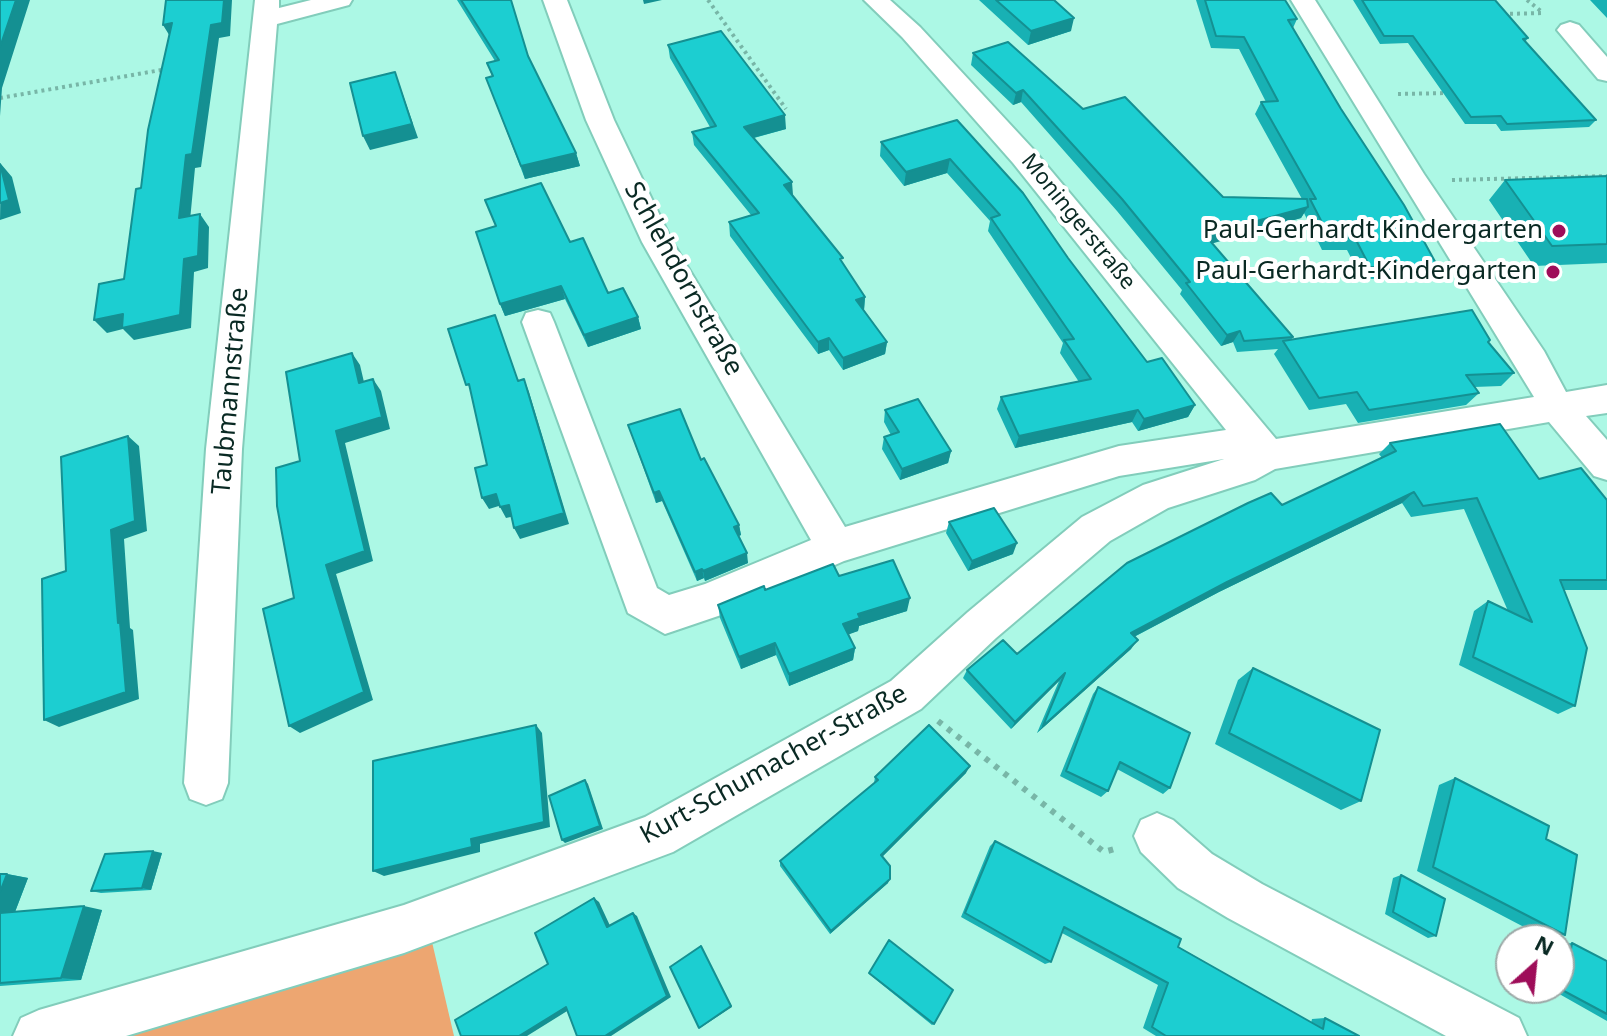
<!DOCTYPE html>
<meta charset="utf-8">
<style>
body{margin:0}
#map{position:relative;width:1607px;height:1036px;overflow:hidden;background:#acf8e5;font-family:"Noto Sans",sans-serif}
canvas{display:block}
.north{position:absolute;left:1495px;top:924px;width:80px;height:80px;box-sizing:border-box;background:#fff;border:2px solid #9da9a7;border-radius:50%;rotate:27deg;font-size:22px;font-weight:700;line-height:32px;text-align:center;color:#092923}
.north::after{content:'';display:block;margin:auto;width:28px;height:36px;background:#9e0d59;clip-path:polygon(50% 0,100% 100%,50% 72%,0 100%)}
</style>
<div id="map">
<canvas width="1607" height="1036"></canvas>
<div class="north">N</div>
</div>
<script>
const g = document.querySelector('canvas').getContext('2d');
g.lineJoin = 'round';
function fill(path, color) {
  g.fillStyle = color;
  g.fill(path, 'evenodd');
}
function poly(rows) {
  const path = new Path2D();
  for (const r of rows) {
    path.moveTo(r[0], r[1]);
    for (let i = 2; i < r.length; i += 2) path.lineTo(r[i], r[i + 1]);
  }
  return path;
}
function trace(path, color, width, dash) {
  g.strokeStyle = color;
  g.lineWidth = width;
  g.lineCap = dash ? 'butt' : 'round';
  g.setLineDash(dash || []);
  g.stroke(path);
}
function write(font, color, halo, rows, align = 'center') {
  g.font = font + ' "Noto Sans",sans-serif';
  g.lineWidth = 8;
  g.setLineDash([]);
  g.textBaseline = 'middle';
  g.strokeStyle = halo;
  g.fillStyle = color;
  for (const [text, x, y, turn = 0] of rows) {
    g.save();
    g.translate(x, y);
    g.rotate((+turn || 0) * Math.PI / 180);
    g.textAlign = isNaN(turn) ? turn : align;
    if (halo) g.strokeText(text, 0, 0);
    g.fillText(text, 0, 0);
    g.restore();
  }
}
fill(poly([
 [432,942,454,1036,129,1036]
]), '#eda671');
const minor = poly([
 [255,0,279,0,279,8,311,0,352,0,349,5,277,24,242,449,228,783,222,799,206,805,190,799,184,783,206,449,255,0],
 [543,0,567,0,614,120,672,241,845,527,1119,446,1226,430,1013,163,902,37,864,0,890,0,920,27,1033,149,1276,439,1534,397,1291,0,1315,0,1424,174,1544,351,1566,392,1607,385,1607,413,1586,416,1607,440,1607,480,1594,476,1549,422,1275,469,1255,480,1168,508,1110,541,996,638,921,709,673,852,404,953,126,1036,13,1036,21,1018,39,1010,404,905,645,817,891,681,968,612,1082,517,1143,485,1224,459,1119,476,844,561,724,614,665,634,628,613,522,322,526,313,538,310,550,313,554,322,657,588,669,595,705,584,811,540,642,242,586,120,543,0],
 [1570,22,1579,25,1607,57,1607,81,1598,79,1557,30,1561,25,1570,22],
 [1157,813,1173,820,1212,854,1262,884,1519,1018,1527,1036,1446,1036,1228,918,1178,888,1141,852,1134,836,1141,820,1157,813]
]);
trace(minor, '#82cdbb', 4);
trace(poly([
 [708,0,786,109],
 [1527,0,1542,12],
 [1503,14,1544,13],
 [1398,94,1448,93],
 [0,98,167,69],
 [1452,180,1607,176]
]), '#78b6a7', 4, [3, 4]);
trace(poly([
 [938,721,1104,852,1118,848]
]), '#78b6a7', 6, [5, 7]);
fill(minor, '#fff');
fill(poly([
 [457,0,511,0,528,56,576,153,580,166,525,179,486,78,492,76,487,63,495,61],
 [979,0,1054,0,1071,31,1028,45],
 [1196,0,1285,0,1297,19,1293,28,1341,109,1438,267,1429,278,1362,279,1347,250,1322,250,1304,213,1301,218,1212,243,1293,337,1291,340,1488,342,1514,373,1501,386,1474,387,1479,393,1466,405,1358,423,1346,404,1309,410,1274,354,1278,349,1237,352,1233,342,1221,346,1180,294,1182,290,1117,211,1021,102,1013,105,971,65,973,53,1083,109,1223,197,1302,199,1255,114,1261,102,1266,102,1239,49,1211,48],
 [1353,0,1495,0,1528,38,1525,42,1596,120,1589,127,1501,131,1496,124,1465,124,1408,43,1380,44],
 [1590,0,1607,0,1607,18],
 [668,45,786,129,754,138,792,195,843,264,865,297,864,310,887,342,885,354,843,370,829,350,818,354,730,236,729,222,751,215,694,145,692,132,710,127,670,58],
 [957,120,1068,258,1147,362,1195,405,1188,417,1138,431,1132,422,1015,448,997,409,1001,397,1079,382,1060,353,1063,343,988,231,990,221,947,173,904,186,880,156,881,142],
 [1607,176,1607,263,1534,266,1489,200,1505,180],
 [570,242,608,293,638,317,641,329,588,347,565,299,505,316,500,304],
 [885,410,951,451,948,463,900,480,882,449,884,437,891,435,884,422],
 [628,425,701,460,739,525,741,535,739,536,748,563,705,581,704,578,697,581,662,501,656,503],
 [1390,443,1539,479,1607,500,1607,590,1564,590,1575,706,1558,714,1459,665,1474,611,1488,601,1508,611,1464,509,1411,517,1402,503,1219,592,1134,637,1131,649,1037,733,1059,681,1011,729,963,678,967,670,1017,654,1282,505,1382,458,1379,454],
 [949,522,1013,554,968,571,946,533],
 [839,576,907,611,859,626,858,631,848,634,855,648,853,660,789,686,776,655,741,669,720,618,718,605,765,590],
 [1253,668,1361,801,1341,810,1215,744,1238,680],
 [1098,687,1170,788,1163,794,1117,769,1108,791,1101,797,1060,776,1093,694],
 [966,773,882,857,888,883,830,934,780,866,780,861,874,783,875,777],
 [1455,778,1546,839,1565,935,1545,938,1417,871,1439,785],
 [995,841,1311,1023,1312,1019,1325,1018,1359,1036,1156,1036,1143,1028,1158,985,1062,933,1051,962,1045,964,961,917,990,846],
 [162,853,151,890,101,893,91,891],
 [0,874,7,874,28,878,15,912,102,910,81,980,0,986],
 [1401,875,1436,936,1428,938,1385,914,1393,878],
 [889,940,934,1024,932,1025,869,974],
 [1572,943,1607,961,1607,1021,1554,991,1554,988,1559,988,1559,957,1561,944]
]), '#18b1b4');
fill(poly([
 [16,0,30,0,2,88,0,116,0,47],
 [224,0,232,0,230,36,219,38,201,167,195,168,189,231,179,218,186,155,211,25],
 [643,0,662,0,644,4],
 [1074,18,1071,31,1028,45,1031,31],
 [172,23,171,38,163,25],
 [395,72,418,138,370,150,363,136],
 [1023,90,1021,102,1013,105,1016,93],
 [785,115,786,129,745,140,744,127],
 [576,153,580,166,525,179,521,166],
 [950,159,947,173,904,186,906,172],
 [1,164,12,177,21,213,0,220],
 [792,182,793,195,784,185],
 [1308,207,1301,218,1200,247,1205,235],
 [200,214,209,227,208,268,194,272,191,328,134,340,123,329,107,333,94,320,123,314,184,259],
 [561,286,565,299,505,316,500,304],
 [865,297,864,310,856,300],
 [638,317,641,329,588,347,584,335],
 [1240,331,1233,342,1221,346,1227,335],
 [829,338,829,350,818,354,818,342],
 [887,342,885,354,843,370,843,358],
 [352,353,360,365,367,395,359,383],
 [373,379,381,391,390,429,345,443,373,561,336,574,373,700,300,733,289,726,326,565,336,431],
 [524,379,529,392,569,524,520,539,514,528],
 [1195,405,1188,417,1138,431,1144,419],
 [1138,410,1132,422,1015,448,1019,436],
 [128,436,139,446,147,531,124,539,130,628,133,630,139,699,59,727,44,720,111,530],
 [951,451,948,463,900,480,902,469],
 [659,491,662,501,656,503,654,493],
 [1414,492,1402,503,1219,592,1124,642,1131,633,1227,582],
 [496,494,502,505,489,509,482,498],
 [509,505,515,516,506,518,500,507],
 [739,525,741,535,736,537,734,527],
 [1017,543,1013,554,968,571,972,561],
 [747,553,748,563,705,581,703,571],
 [702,569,704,578,697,581,695,572],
 [910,598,907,611,859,626,858,631,842,637,843,624,858,614],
 [1138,640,1131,649,1037,733,1043,726],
 [775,643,776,655,741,669,739,657],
 [855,648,853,660,789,686,789,674],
 [1065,673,1059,681,1011,729,1015,722],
 [536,725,542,733,550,827,480,844,480,852,384,876,373,871,471,839],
 [970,766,966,773,879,860,881,855],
 [585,780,588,784,603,829,565,843,562,840],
 [153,851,162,853,151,890,142,888],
 [7,874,28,878,13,917,0,915,0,892],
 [890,879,888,883,830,934,831,931],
 [594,898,599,902,612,930,607,927],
 [84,906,102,910,81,980,61,978],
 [633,913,637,916,671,997,611,1036,605,1036],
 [701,946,732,1007,700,1028,699,1028],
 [566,1007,572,1008,527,1036,519,1036]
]), '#149092');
const building = poly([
 [0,0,16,0,0,47,0,0],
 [166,0,224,0,222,23,211,25,192,154,186,155,179,218,200,214,198,256,184,259,180,315,122,328,123,314,94,320,99,284,124,279,136,189,141,188,148,130,172,23,163,25,166,0],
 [461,0,511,0,528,56,576,153,521,166,486,78,493,76,487,63,499,60,461,0],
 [996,0,1054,0,1074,18,1031,31,996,0],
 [1205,0,1285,0,1297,19,1288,20,1341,109,1404,205,1438,267,1370,267,1355,238,1330,238,1310,199,1316,199,1261,102,1278,101,1244,37,1216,36,1205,0],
 [1362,0,1495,0,1528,38,1523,39,1596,120,1507,124,1501,116,1471,117,1413,36,1384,36,1362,0],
 [721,31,785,115,744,127,792,182,784,185,843,258,840,259,865,297,856,300,887,342,843,358,829,338,818,342,729,222,759,213,692,132,716,126,668,45,721,31],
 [1008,42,1083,109,1125,97,1223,197,1307,199,1308,207,1205,235,1293,337,1244,341,1240,331,1227,335,1186,283,1190,282,1122,199,1023,90,1016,93,973,53,1008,42],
 [395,72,412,124,363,136,350,83,395,72],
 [957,120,1023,193,1068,258,1147,362,1162,358,1195,405,1144,419,1138,410,1019,436,1001,397,1091,379,1064,340,1074,339,991,218,1000,215,950,159,906,172,881,142,957,120],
 [0,164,9,200,0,203,0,164],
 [1607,176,1607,244,1552,246,1505,180,1607,176],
 [541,183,570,242,583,238,608,293,623,288,638,317,584,335,561,286,500,304,476,232,496,226,485,200,541,183],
 [1472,310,1490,340,1488,342,1514,373,1466,375,1479,393,1369,410,1357,392,1319,398,1283,341,1472,310],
 [495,315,518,381,524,379,564,513,514,528,509,505,500,507,496,494,482,498,475,468,487,465,469,384,466,385,448,329,495,315],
 [352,353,359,383,373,379,382,417,336,431,365,551,326,565,364,692,289,726,263,609,294,598,277,506,276,468,300,461,286,372,352,353],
 [918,399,951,451,902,469,884,437,899,432,885,410,918,399],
 [680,409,701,460,704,458,739,525,734,527,747,553,703,571,702,569,695,572,659,491,654,493,628,425,680,409],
 [1500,424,1539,479,1581,468,1607,500,1607,580,1560,580,1587,648,1575,706,1473,657,1488,601,1532,622,1477,498,1423,506,1414,492,1227,582,1131,633,1138,640,1043,726,1065,673,1015,722,967,670,1003,640,1017,654,1127,563,1248,503,1271,493,1282,505,1396,451,1390,443,1500,424],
 [128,436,135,521,111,530,118,623,120,622,126,692,44,720,42,579,66,571,61,457,128,436],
 [994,508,1017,543,972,561,949,522,994,508],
 [893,560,910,598,858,614,860,618,843,624,855,648,789,674,775,643,739,657,718,605,764,586,765,590,833,564,839,576,893,560],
 [1253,668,1380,730,1361,801,1229,733,1253,668],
 [1098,687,1190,733,1170,788,1120,762,1108,791,1066,771,1098,687],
 [536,725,544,822,471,839,472,847,373,871,373,761,536,725],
 [929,725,970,766,881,855,890,866,890,879,831,931,780,861,878,780,875,777,929,725],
 [1455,778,1549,826,1546,839,1577,855,1565,935,1433,867,1455,778],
 [585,780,600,826,562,840,549,796,585,780],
 [995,841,1181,939,1178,947,1323,1029,1325,1018,1359,1036,1166,1036,1152,1027,1168,983,1064,927,1051,962,965,913,995,841],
 [153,851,142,888,91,891,105,854,153,851],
 [0,874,7,874,0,892,0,874],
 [1401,875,1445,899,1436,936,1393,912,1401,875],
 [594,898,607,927,633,913,667,996,605,1036,577,1036,566,1007,519,1036,461,1036,455,1020,548,964,535,933,594,898],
 [84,906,61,978,0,983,0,913,84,906],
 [889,940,953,990,934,1024,869,973,889,940],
 [1572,943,1607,961,1607,1014,1564,991,1572,943],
 [701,946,731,1006,699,1028,670,967,701,946]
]);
fill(building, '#1cced1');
trace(building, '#149092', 2);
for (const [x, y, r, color] of [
 [1559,231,8,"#9e0d59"],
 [1553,272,8,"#9e0d59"]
]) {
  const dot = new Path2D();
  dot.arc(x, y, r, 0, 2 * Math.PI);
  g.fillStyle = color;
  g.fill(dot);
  trace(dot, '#fff', 3);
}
write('22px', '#092923', '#fff', [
 ["Moningerstraße",1078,222,51]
]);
write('26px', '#092923', '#fff', [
 ["Paul-Gerhardt Kindergarten",1543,231],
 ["Paul-Gerhardt-Kindergarten",1537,272]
], 'right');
write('26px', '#092923', '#fff', [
 ["Schlehdornstraße",683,279,61],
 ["Taubmannstraße",231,391,-85],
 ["Kurt-Schumacher-Straße",774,765,-29]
]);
</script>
